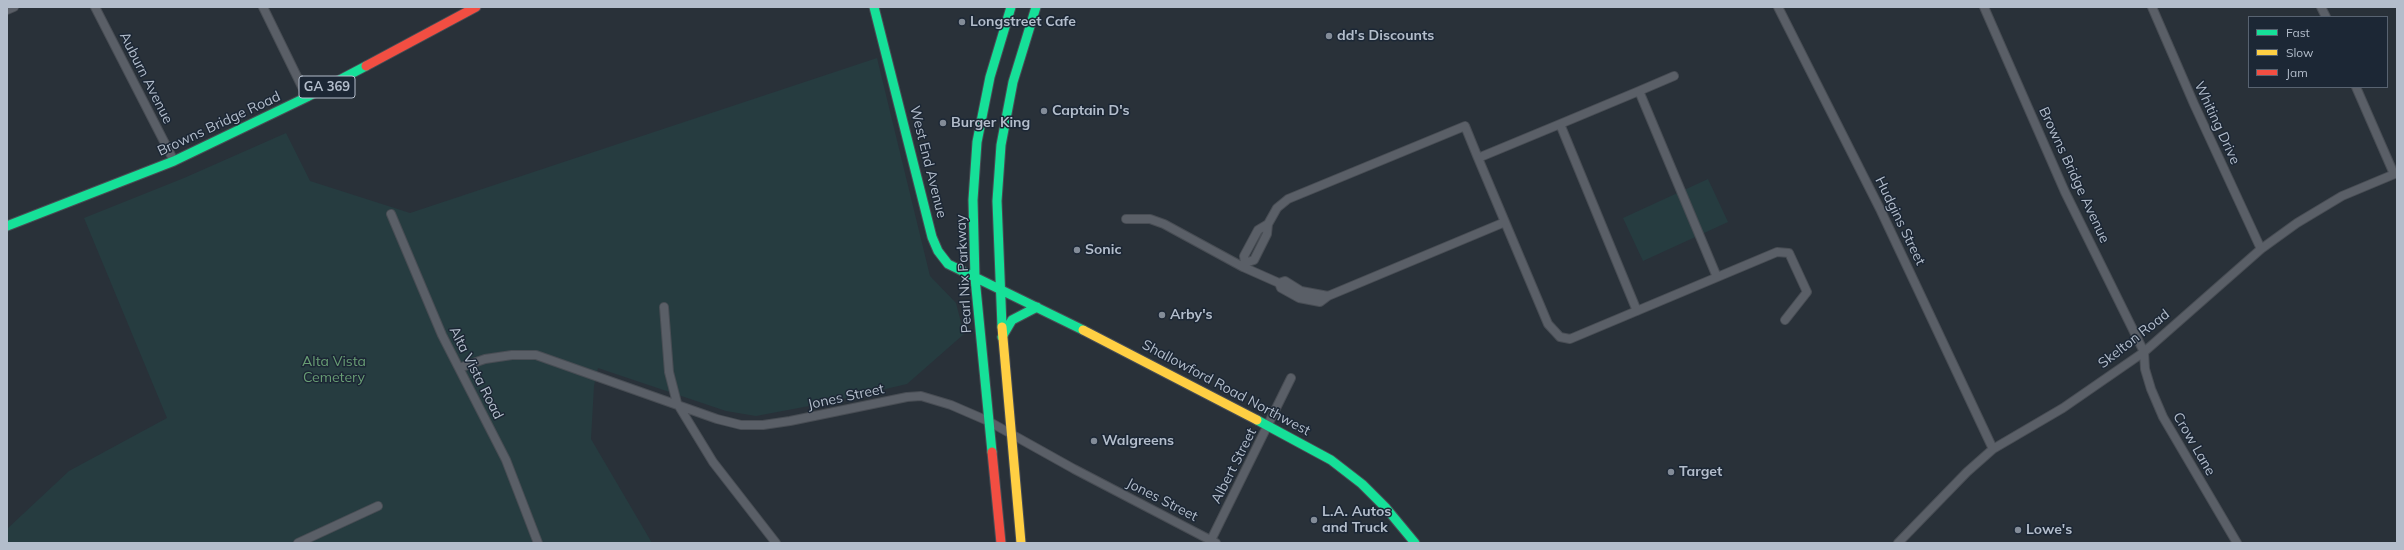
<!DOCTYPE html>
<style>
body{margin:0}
#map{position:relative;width:2404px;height:550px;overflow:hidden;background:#293139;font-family:Mulish,sans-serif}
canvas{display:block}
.frame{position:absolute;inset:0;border:8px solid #b3bdcb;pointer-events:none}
.legend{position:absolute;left:2248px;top:16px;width:140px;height:72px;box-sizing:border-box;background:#1c2735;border:1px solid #586371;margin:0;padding:5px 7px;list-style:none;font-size:12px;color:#b3bdcb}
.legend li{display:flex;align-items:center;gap:8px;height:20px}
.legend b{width:20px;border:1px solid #586371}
</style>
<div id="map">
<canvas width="2404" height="550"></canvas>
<div class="frame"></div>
<ul class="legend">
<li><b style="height:5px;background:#16e098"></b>Fast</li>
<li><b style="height:5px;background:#ffcf43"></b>Slow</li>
<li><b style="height:5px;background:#f24e42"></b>Jam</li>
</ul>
</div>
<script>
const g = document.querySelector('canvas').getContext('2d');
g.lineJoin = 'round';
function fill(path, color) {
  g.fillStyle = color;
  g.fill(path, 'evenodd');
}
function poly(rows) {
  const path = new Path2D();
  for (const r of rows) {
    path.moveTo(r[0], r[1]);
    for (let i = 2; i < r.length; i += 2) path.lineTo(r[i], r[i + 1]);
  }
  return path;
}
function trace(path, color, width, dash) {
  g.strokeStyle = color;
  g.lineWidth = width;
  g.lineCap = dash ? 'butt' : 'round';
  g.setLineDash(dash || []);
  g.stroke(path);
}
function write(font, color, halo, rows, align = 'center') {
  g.font = font + ' Mulish,sans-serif';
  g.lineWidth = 3;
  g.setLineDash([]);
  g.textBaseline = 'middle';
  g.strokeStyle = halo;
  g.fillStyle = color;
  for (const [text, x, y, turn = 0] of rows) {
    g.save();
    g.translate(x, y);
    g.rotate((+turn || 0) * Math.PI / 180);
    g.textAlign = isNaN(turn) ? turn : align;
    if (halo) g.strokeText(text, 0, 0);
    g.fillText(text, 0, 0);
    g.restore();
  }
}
fill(poly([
 [877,58,930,276,956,303,964,334,907,384,825,403,756,416,726,411,598,368,594,386,591,439,652,543,7,543,7,529,69,471,167,418,84,218,184,178,286,133,310,181,410,213],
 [1708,179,1728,222,1643,261,1623,218]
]), '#263c40');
const street = poly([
 [95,7,174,161],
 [263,7,307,97],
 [1778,7,1881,211,1993,449],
 [1984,7,2065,192,2144,352,2145,369,2151,389,2163,417,2237,543],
 [2152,7,2194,104,2261,249],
 [2321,7,2326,17],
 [7,10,14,7],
 [2356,87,2394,174],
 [1639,91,1674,76],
 [1478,158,1505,222],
 [391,214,442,335,506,460,538,543],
 [1126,219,1150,219,1164,224,1243,267,1279,283,1285,281,1301,291,1328,296],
 [1245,263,1254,260,1267,234,1268,224],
 [1243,267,1245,263,1244,256,1258,230,1268,224,1277,208,1288,199,1465,126,1478,158,1560,124],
 [1279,283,1281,288,1299,298,1320,302,1328,296,1505,222,1548,324,1560,337,1570,339,1777,252,1789,253,1807,292,1785,320],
 [664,307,669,372,677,403,713,462,776,543],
 [1637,311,1560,124,1639,91,1717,277],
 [459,368,485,359,512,355,536,355,717,419,741,425,763,425,790,421,907,397,921,396,951,405,988,421,1074,469,1216,543],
 [1211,540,1291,378],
 [298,543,378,506],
 [1898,543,1967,472,1993,449,2063,408,2144,352,2261,249,2297,223,2342,196,2397,173]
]);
const fast = poly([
 [874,7,932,237,938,251,948,264,1083,330],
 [7,226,174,161,307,97,366,66],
 [1002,327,997,201,1001,145,1013,82,1036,7],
 [1002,337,1012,320,1037,307],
 [1257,420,1331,460,1362,484,1386,508,1415,543],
 [992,452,975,278,973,200,977,142,990,77,1011,7]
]);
const slow = poly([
 [1002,327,1021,543],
 [1083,330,1257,420]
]);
const jam = poly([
 [366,66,476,7],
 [992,452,1001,543]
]);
trace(street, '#484d54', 10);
trace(fast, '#484d54', 11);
trace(slow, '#484d54', 11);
trace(jam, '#484d54', 11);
trace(street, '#5a5f67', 8);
trace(fast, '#16e098', 9);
trace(slow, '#ffcf43', 9);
trace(jam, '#f24e42', 9);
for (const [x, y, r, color] of [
 [962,22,4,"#838c98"],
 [1329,36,4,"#838c98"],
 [1044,111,4,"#838c98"],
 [943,123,4,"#838c98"],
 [1077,250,4,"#838c98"],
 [1162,315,4,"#838c98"],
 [1094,441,4,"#838c98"],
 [1671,472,4,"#838c98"],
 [1314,520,4,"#838c98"],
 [2018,530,4,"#838c98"]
]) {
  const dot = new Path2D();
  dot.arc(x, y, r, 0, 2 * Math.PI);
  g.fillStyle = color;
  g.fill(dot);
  trace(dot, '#1c2735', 1.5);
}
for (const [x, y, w] of [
 [327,87,56]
]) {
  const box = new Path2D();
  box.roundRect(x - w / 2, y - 11, w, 22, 3);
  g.fillStyle = '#1c2735';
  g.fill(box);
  trace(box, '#b3bdcb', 1);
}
write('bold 13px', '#b3bdcb', null, [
 ["GA 369",327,87]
]);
write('bold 14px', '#b3bdcb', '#1c2735', [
 ["Longstreet Cafe",970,22],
 ["dd's Discounts",1337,36],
 ["Captain D's",1052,111],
 ["Burger King",951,123],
 ["Sonic",1085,250],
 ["Arby's",1170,315],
 ["Walgreens",1102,441],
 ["Target",1679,472],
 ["L.A. Autos",1322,512],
 ["and Truck",1322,528],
 ["Lowe's",2026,530]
], 'left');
write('14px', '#b3bdcb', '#1c2735', [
 ["Auburn Avenue",146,78,63],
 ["Whiting Drive",2217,123,65],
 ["Browns Bridge Road",219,124,-25],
 ["West End Avenue",928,162,76],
 ["Browns Bridge Avenue",2074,175,65],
 ["Hudgins Street",1900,221,64],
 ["Pearl Nix Parkway",964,274,-93],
 ["Skelton Road",2134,339,-38],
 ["Alta Vista Road",476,373,63],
 ["Shallowford Road Northwest",1226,388,28],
 ["Jones Street",846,397,-12],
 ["Crow Lane",2194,444,60],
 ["Albert Street",1234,466,-63],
 ["Jones Street",1162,500,27]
]);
write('14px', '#689d74', '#1c2735', [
 ["Alta Vista",334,362],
 ["Cemetery",334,378]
]);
</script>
